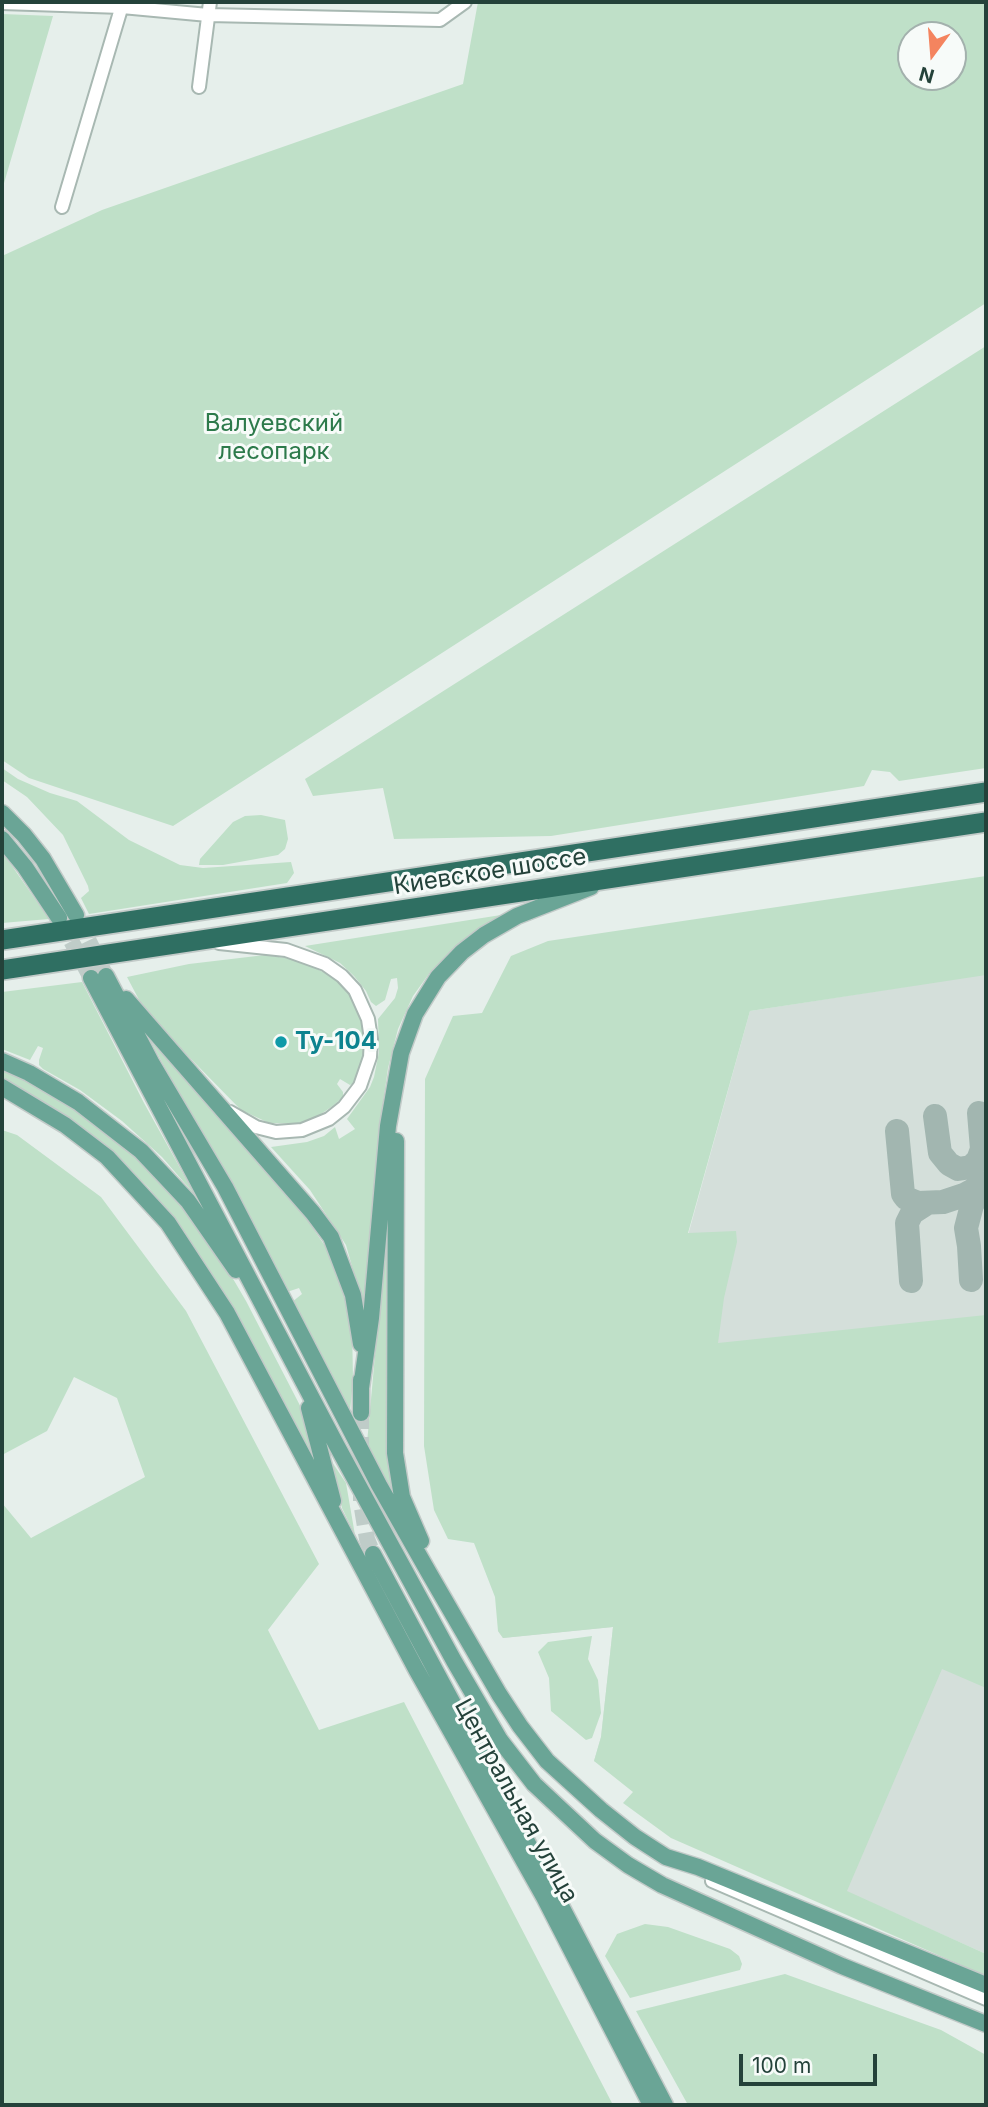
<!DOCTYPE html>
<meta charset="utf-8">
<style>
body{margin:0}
#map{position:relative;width:988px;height:2107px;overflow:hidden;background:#e6efeb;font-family:Inter,sans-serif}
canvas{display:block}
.frame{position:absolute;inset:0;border:4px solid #24423a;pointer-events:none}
.north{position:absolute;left:897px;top:21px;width:70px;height:70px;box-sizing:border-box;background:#f7fbf9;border:2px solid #a3b1ad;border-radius:50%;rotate:196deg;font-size:19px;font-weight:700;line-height:28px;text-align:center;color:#24423a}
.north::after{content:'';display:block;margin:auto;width:24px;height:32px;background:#f4845f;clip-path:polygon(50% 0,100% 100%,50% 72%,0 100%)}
.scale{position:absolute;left:739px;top:2054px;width:138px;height:32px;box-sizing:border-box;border:4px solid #24423a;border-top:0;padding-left:9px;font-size:21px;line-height:24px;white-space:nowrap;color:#24423a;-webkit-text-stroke:5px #f7fbf9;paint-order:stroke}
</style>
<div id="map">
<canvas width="988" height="2107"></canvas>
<div class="frame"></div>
<div class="north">N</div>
<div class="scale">100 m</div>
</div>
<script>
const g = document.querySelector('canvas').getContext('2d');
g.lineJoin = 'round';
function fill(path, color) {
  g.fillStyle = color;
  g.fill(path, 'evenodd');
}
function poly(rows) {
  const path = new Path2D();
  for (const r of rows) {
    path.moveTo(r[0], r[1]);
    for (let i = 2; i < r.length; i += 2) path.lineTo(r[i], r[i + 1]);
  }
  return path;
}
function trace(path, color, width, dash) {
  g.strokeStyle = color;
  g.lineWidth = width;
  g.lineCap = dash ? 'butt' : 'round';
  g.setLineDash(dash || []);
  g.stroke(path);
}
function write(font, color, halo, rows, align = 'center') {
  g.font = font + ' Inter,sans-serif';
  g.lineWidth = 6;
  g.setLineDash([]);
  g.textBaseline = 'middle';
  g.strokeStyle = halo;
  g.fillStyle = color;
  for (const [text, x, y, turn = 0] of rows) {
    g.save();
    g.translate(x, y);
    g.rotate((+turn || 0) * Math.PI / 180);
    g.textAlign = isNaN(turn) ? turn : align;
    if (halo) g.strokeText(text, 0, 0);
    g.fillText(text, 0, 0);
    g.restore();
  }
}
fill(poly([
 [986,974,986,1954,749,1848,594,1761,601,1737,613,1627,503,1638,498,1631,664,1322,750,1011]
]), '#d4dfda');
fill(poly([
 [478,2,986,2,986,303,173,826,29,778,2,760,2,256,102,210,463,84],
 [911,35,953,35,953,77,911,77],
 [2,14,53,16,2,190],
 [986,346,986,768,899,781,890,772,872,770,864,786,551,836,394,839,383,788,313,796,305,779],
 [2,768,18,779,50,793,77,801,129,840,180,865,203,868,291,862,294,873,287,883,89,914,81,898,89,891,88,886,63,835,27,797,2,780],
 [261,815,285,820,288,839,285,849,278,855,223,865,199,865,200,859,233,822,245,816],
 [2,853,12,866,49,919,2,923],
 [986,876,986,975,750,1011,688,1233,736,1231,737,1242,724,1298,718,1343,986,1315,986,1688,942,1669,847,1891,986,1954,986,1976,671,1838,623,1803,633,1792,594,1761,601,1737,613,1627,503,1638,498,1631,495,1597,474,1543,448,1539,434,1510,424,1446,425,1079,453,1016,482,1013,511,956,548,941],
 [501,915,468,936,431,971,413,996,398,1029,388,1068,383,1103,366,1297,364,1302,362,1302,346,1245,310,1190,271,1147,307,1142,324,1136,335,1127,339,1139,355,1129,347,1119,370,1087,374,1077,379,1052,378,1019,395,998,398,988,397,978,391,979,385,1000,376,1006,371,1002,366,991,354,976,340,963,305,946],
 [265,955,299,960,335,978,350,994,364,1027,365,1039,363,1063,354,1083,350,1085,340,1079,337,1084,343,1092,343,1097,334,1105,314,1119,297,1124,269,1123,241,1110,146,1013,127,977,189,964],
 [82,982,144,1103,195,1195,162,1157,122,1121,80,1090,43,1069,39,1065,39,1060,43,1048,38,1046,30,1060,2,1049,2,992],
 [151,1042,232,1131,302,1212,329,1252,345,1291,352,1325,353,1380,350,1412,292,1302,302,1294,299,1288,287,1292],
 [2,1069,69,1102,153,1169,208,1236,246,1301,309,1423,325,1485,160,1203,149,1188,107,1148,44,1102,2,1079],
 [2,1130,17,1135,101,1197,186,1311,319,1564,268,1630,319,1730,404,1702,613,2105,2,2105,2,1503,31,1538,145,1477,117,1398,74,1377,47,1431,2,1455],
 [389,1202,392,1486,390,1487,367,1443],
 [330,1459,346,1483,355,1535,342,1508],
 [592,1636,588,1659,598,1680,601,1713,592,1738,586,1740,551,1711,549,1678,538,1652,548,1642],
 [645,1924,668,1927,730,1949,739,1956,742,1964,740,1970,630,1998,605,1956,617,1934],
 [785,1974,941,2030,986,2055,986,2105,688,2105,636,2011]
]), '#bfe0c8');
trace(poly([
 [979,1113,982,1149,986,1155],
 [935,1116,940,1153,949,1164,958,1169,971,1167,978,1160,982,1149],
 [897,1131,903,1194,906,1198,918,1203,943,1202,964,1195,986,1183],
 [971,1280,969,1246,966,1228,972,1205,984,1184],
 [911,1281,907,1223,912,1213,926,1204]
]), '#a2b6b0', 24);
trace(poly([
 [78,919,106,976],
 [60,920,91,978],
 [361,1413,361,1502,367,1539,373,1554]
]), '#bfccc8', 16, [16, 8]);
const minor = poly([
 [2,3,122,7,208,15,440,20,465,2],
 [199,87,210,2],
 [62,207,123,2],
 [219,943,286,950,325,964,342,976,355,990,368,1019,371,1039,370,1057,360,1086,344,1107,329,1119,302,1130,276,1132,256,1127,230,1112],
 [712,1881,986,1999]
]);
const major = poly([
 [2,813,24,835,43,859,76,915],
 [2,839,25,867,59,918],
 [106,976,151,1062,225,1187,379,1485,429,1573,499,1694,520,1726,547,1761,601,1810,635,1837,666,1857,698,1867,986,1985],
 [91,978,337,1446,454,1661,500,1740,534,1784,595,1841,628,1865,662,1885,842,1966,986,2024],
 [126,999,313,1213,331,1237,353,1295,361,1344],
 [2,1061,29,1073,78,1102,141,1151,188,1201,236,1270],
 [2,1087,65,1125,107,1157,168,1223,227,1313,416,1669,544,1897,651,2105],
 [396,1141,395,1453,402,1497,421,1541],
 [361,1388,371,1318,388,1126,401,1053,415,1014,438,977,462,952,484,935,517,916,591,887],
 [309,1408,333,1501],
 [361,1413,361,1380],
 [373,1554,548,1881,665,2105]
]);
const highway = poly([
 [2,940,986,792],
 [2,970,986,822]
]);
trace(minor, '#a8b8b2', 16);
trace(major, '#c2cac8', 19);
trace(highway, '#c2cac8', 23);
trace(minor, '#fff', 12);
trace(major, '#6aa596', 16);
trace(highway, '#2f6f62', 19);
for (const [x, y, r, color] of [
 [281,1042,7,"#0f9aa8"]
]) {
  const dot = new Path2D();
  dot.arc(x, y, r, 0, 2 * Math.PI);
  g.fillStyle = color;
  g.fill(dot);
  trace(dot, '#f7fbf9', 2.5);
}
write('24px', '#2d7a4b', '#f7fbf9', [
 ["Валуевский",274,424],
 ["лесопарк",274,452]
]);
write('24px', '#24423a', '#f7fbf9', [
 ["Киевское шоссе",490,872,-9],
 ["Центральная улица",516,1801,61]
]);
write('bold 24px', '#0d838f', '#f7fbf9', [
 ["Ту-104",295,1042]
], 'left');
</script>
